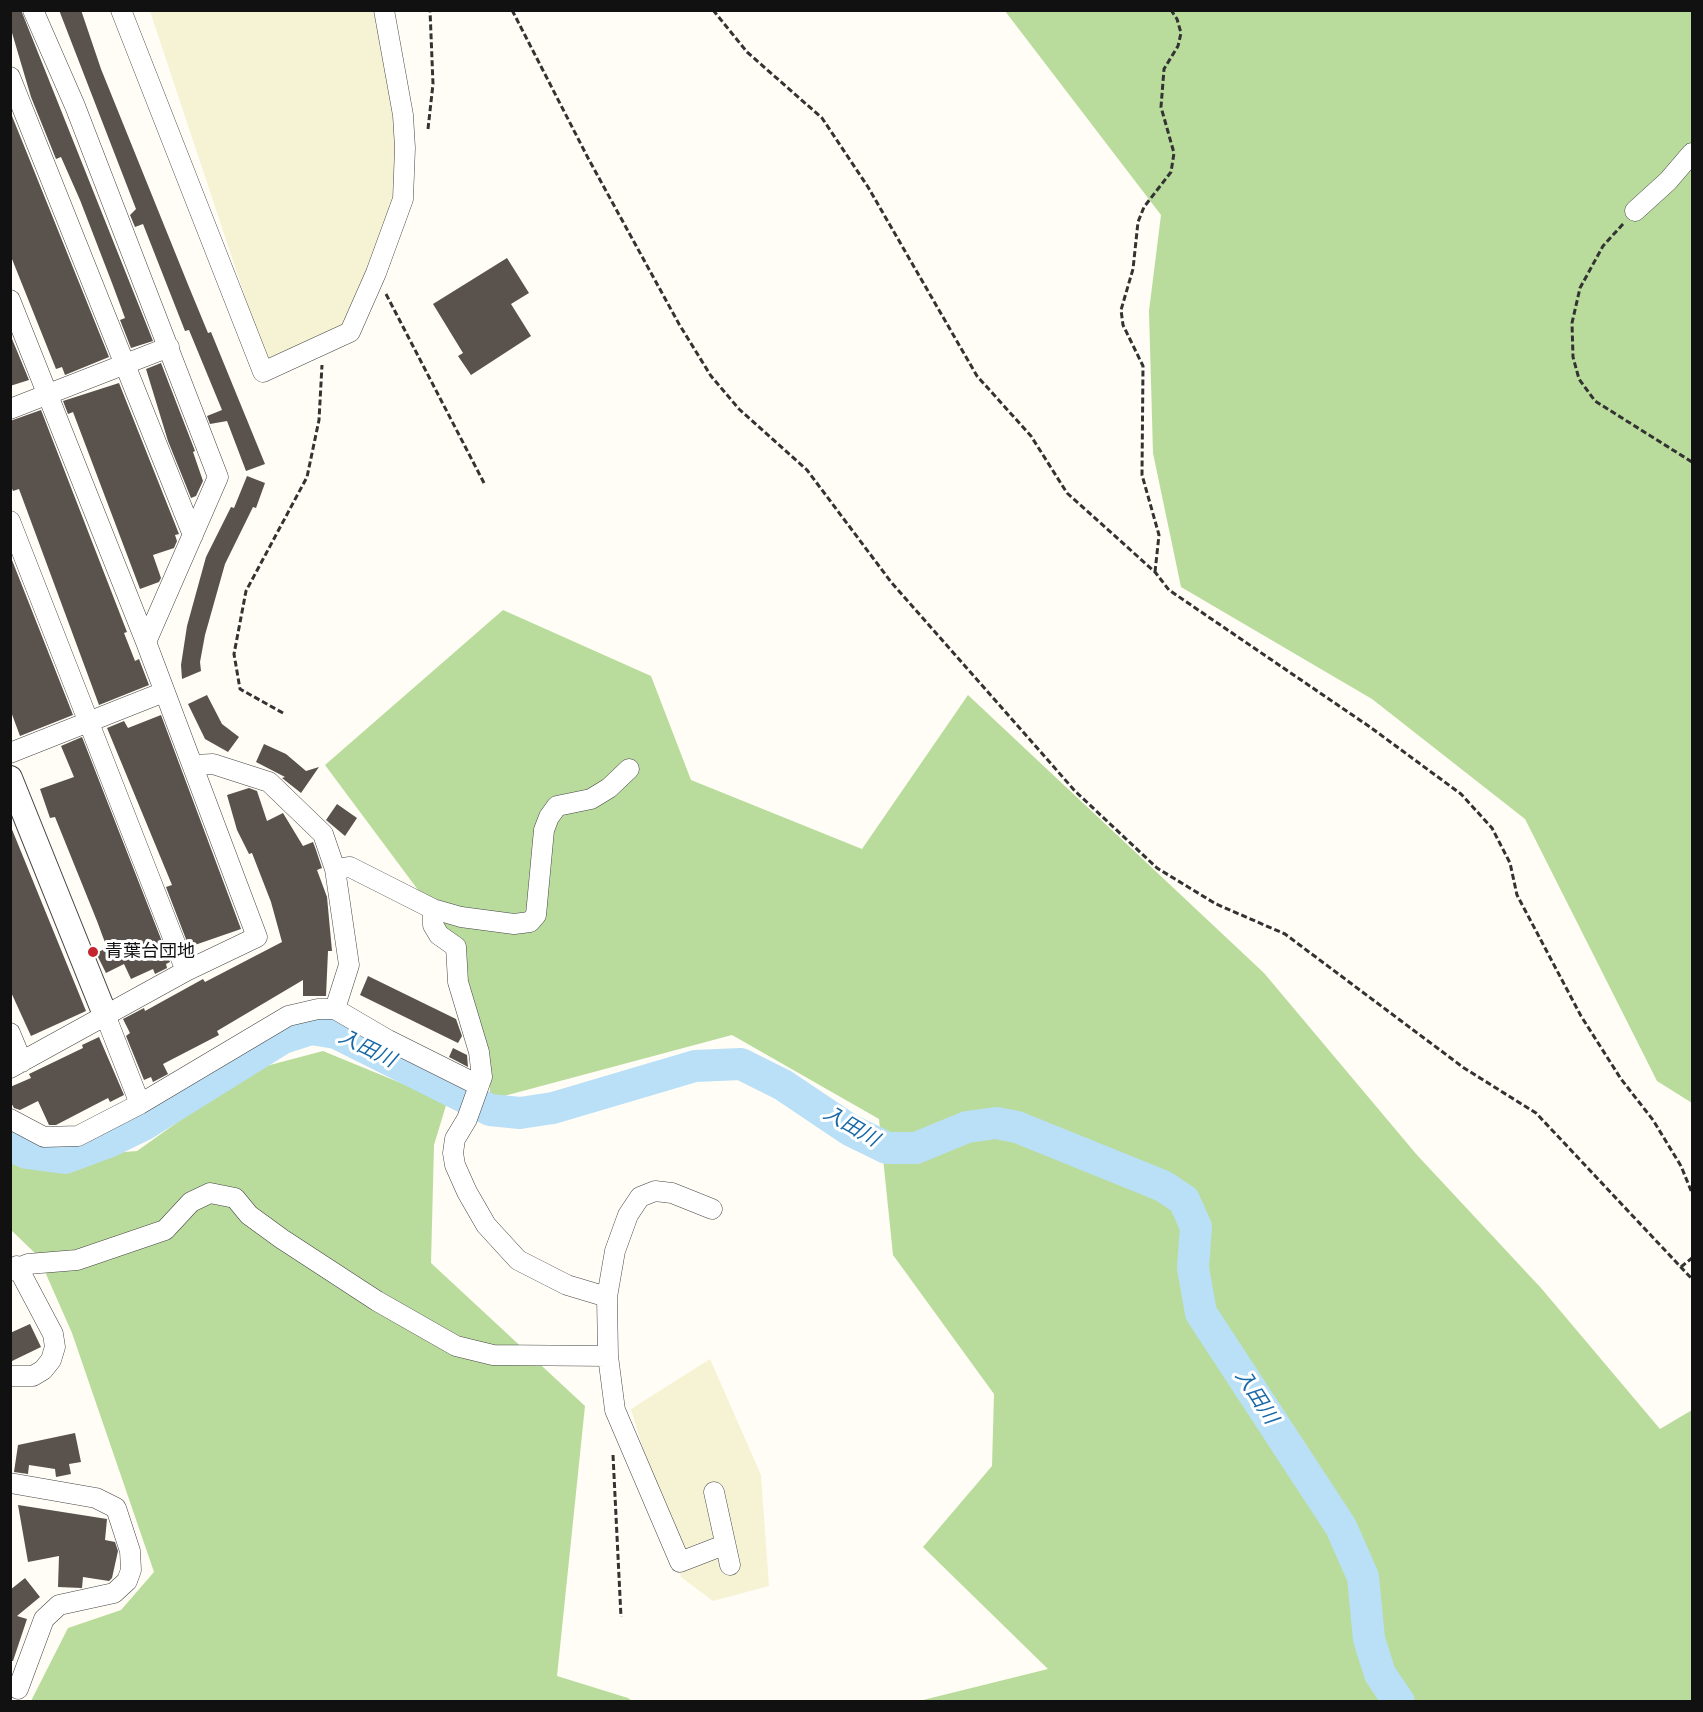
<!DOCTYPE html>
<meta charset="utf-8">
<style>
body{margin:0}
#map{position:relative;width:1703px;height:1712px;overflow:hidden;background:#fffdf5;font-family:Bitter,serif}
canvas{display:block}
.frame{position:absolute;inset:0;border:12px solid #111;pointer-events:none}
</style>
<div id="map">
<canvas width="1703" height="1712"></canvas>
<div class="frame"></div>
</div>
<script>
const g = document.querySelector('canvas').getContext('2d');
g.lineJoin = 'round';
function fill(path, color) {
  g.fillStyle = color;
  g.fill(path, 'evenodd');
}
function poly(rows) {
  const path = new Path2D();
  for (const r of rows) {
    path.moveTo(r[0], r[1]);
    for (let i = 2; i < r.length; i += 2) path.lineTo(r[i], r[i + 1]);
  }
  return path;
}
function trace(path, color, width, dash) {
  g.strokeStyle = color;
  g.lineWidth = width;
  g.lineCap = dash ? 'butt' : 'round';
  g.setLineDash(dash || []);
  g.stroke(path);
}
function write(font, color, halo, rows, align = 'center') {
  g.font = font + ' Bitter,"Noto Sans JP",serif';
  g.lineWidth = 6;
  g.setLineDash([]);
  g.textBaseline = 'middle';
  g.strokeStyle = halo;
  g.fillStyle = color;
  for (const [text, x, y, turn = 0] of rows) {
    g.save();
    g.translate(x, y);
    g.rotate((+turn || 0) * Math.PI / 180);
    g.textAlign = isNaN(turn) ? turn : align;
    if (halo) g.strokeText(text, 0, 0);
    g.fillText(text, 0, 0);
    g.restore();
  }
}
fill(poly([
 [150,11,379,11,399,94,395,202,350,332,269,369],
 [710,1359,761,1475,769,1586,713,1601,681,1577,631,1409]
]), '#f6f3d4');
fill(poly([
 [1005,11,1692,11,1692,1103,1657,1081,1525,819,1372,699,1181,587,1153,453,1149,311,1161,215],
 [503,610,651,676,691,780,862,849,968,695,1264,973,1417,1155,1541,1288,1660,1429,1692,1410,1692,1701,919,1701,1048,1669,923,1547,992,1466,994,1394,893,1255,879,1119,732,1035,489,1100,491,1074,459,945,325,765],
 [323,1051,447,1102,434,1145,431,1263,585,1406,557,1676,628,1698,632,1701,31,1701,68,1628,121,1610,154,1572,72,1333,38,1256,11,1230,11,1161,137,1151,251,1070]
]), '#b9dc9c');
trace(poly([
 [10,1146,27,1153,65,1158,108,1142,145,1124,283,1038,311,1029,336,1033,490,1110,520,1113,553,1108,695,1066,741,1064,783,1085,850,1130,887,1148,916,1148,967,1127,996,1123,1017,1127,1163,1186,1184,1200,1196,1227,1193,1268,1201,1313,1341,1527,1363,1577,1369,1639,1380,1674,1399,1702]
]), '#b9e0f7', 32);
fill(poly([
 [10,10,21,10,153,341,131,348,120,320,125,318,112,283,80,200,61,157,56,159,31,97,10,26],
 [59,10,81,10,101,69,189,287,208,333,211,332,265,464,246,471,227,421,210,424,207,416,222,410,189,330,185,331,143,224,135,227,130,215,136,209],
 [10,111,109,357,65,375,62,367,56,369,10,254],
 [507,258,529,293,511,304,531,336,471,375,458,356,463,353,433,304],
 [10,334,29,380,10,386],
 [161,363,195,451,193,452,203,481,196,496,191,498,168,441,146,369],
 [119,383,179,534,175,535,177,541,174,548,153,555,161,578,159,582,140,589,73,412,68,414,63,401],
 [41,410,127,632,124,633,135,661,139,659,149,685,99,705,19,489,13,491,10,484,10,421],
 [247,476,265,483,256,508,253,507,225,564,205,635,200,662,201,671,182,679,181,665,187,626,206,557,231,507,234,508],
 [10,555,73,715,20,736,10,709],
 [207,695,222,724,239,737,228,752,205,739,188,704],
 [161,715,241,929,189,947,166,887,172,885,107,728,124,721,128,728],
 [82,737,170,962,166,964,167,968,155,974,153,969,131,979,124,964,106,973,96,953,107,948,97,921,55,817,50,818,40,789,74,777,61,746],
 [264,744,286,754,306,771,319,767,301,793,282,778,285,777,256,762],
 [249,788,257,791,267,821,283,813,303,846,313,842,316,850,322,868,317,870,327,897,332,951,328,951,326,996,303,996,303,980,217,1031,219,1035,163,1064,168,1074,153,1082,151,1077,144,1080,126,1036,130,1033,123,1019,144,1008,145,1011,203,979,205,982,282,942,271,902,252,853,249,854,237,830,227,795],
 [337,804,357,818,345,836,326,820],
 [11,827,86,1011,31,1036,10,990],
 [368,976,456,1019,462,1036,458,1043,360,995],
 [99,1037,124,1095,110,1102,108,1098,56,1125,49,1125,38,1101,20,1110,14,1108,10,1101,10,1087,31,1078,29,1074,83,1048,82,1045],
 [453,1048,467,1055,468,1067,449,1057],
 [30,1324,41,1347,10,1362,10,1333],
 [75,1433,81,1462,69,1464,71,1474,56,1477,55,1469,29,1465,28,1474,14,1472,18,1445],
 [18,1505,107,1519,105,1540,115,1542,118,1551,112,1578,109,1581,83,1577,82,1588,58,1587,59,1556,28,1562],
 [25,1578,40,1597,17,1616,27,1619,13,1661,10,1661,10,1590]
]), '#5a524d');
const minor = poly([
 [33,10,75,106,218,477,146,642],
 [121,10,263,372,350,332,376,273,403,199,405,148,403,115,384,10],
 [10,77,193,535],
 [1635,211,1668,181,1692,153],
 [10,300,146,642,257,937,186,971,10,1068],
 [10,409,169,347],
 [10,521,186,971],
 [10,753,164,692],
 [194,765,213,764,269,782,323,834,335,869,349,965,335,1009],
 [335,869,350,867,433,909,461,917,514,924,530,922,536,915,544,830,549,817,557,806,591,799,609,788,629,769],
 [433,909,433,925,439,935,456,947,458,982,479,1052,482,1077,467,1119,455,1139,453,1153,455,1165,467,1192,486,1225,518,1260,567,1285,607,1297],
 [106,1017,140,1104],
 [10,1033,22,1062],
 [10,1119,44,1137,78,1136,140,1104,288,1016,318,1009,335,1009,388,1040,478,1085],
 [712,1209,672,1193,655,1191,640,1197,628,1215,615,1251,607,1297,608,1356,615,1410,680,1562,724,1545],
 [10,1271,28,1264,77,1260,165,1230,191,1202,210,1193,235,1198,249,1215,282,1239,377,1301,456,1346,493,1355,608,1356],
 [10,1376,33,1376,43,1370,51,1360,55,1347,53,1334,17,1266],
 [10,1483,96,1498,116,1508,130,1551,131,1570,127,1581,114,1593,59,1605,44,1619,18,1689],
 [714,1492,730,1565]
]);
const tertiary = poly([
 [10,778,106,1017]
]);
trace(minor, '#444', 21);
trace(tertiary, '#444', 26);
trace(poly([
 [512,10,588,158,679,324,711,376,739,409,807,470,891,582,1075,791,1157,868,1216,904,1285,934,1464,1068,1536,1113,1692,1279],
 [713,10,747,52,822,118,868,187,977,376,1031,436,1067,493,1155,572,1169,590,1370,727,1461,794,1492,828,1510,863,1517,895,1581,1016,1621,1079,1653,1120,1681,1166,1692,1193],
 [428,129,433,84,430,10],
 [1623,224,1603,246,1580,288,1572,323,1573,357,1579,379,1595,401,1692,462],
 [386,294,484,483],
 [1155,572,1159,535,1142,475,1143,366,1123,325,1121,310,1133,269,1138,222,1144,207,1171,172,1174,153,1161,107,1164,69,1178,46,1181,33,1177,19,1171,10],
 [283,713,240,689,234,654,246,591,307,477,319,420,322,365],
 [1681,1267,1692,1258],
 [613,1455,621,1617]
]), '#333', 3, [6, 3]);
trace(minor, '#fff', 20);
trace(tertiary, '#fff', 24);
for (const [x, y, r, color] of [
 [93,952,6,"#c4262e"]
]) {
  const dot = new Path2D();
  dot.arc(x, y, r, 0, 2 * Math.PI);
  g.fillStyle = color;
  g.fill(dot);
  trace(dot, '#fff', 2);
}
write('18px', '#111', '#fff', [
 ["青葉台団地",105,952]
], 'left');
write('italic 20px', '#1768a6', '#fff', [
 ["入田川",367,1049,26],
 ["入田川",851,1127,30],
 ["入田川",1256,1397,57]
]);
</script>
